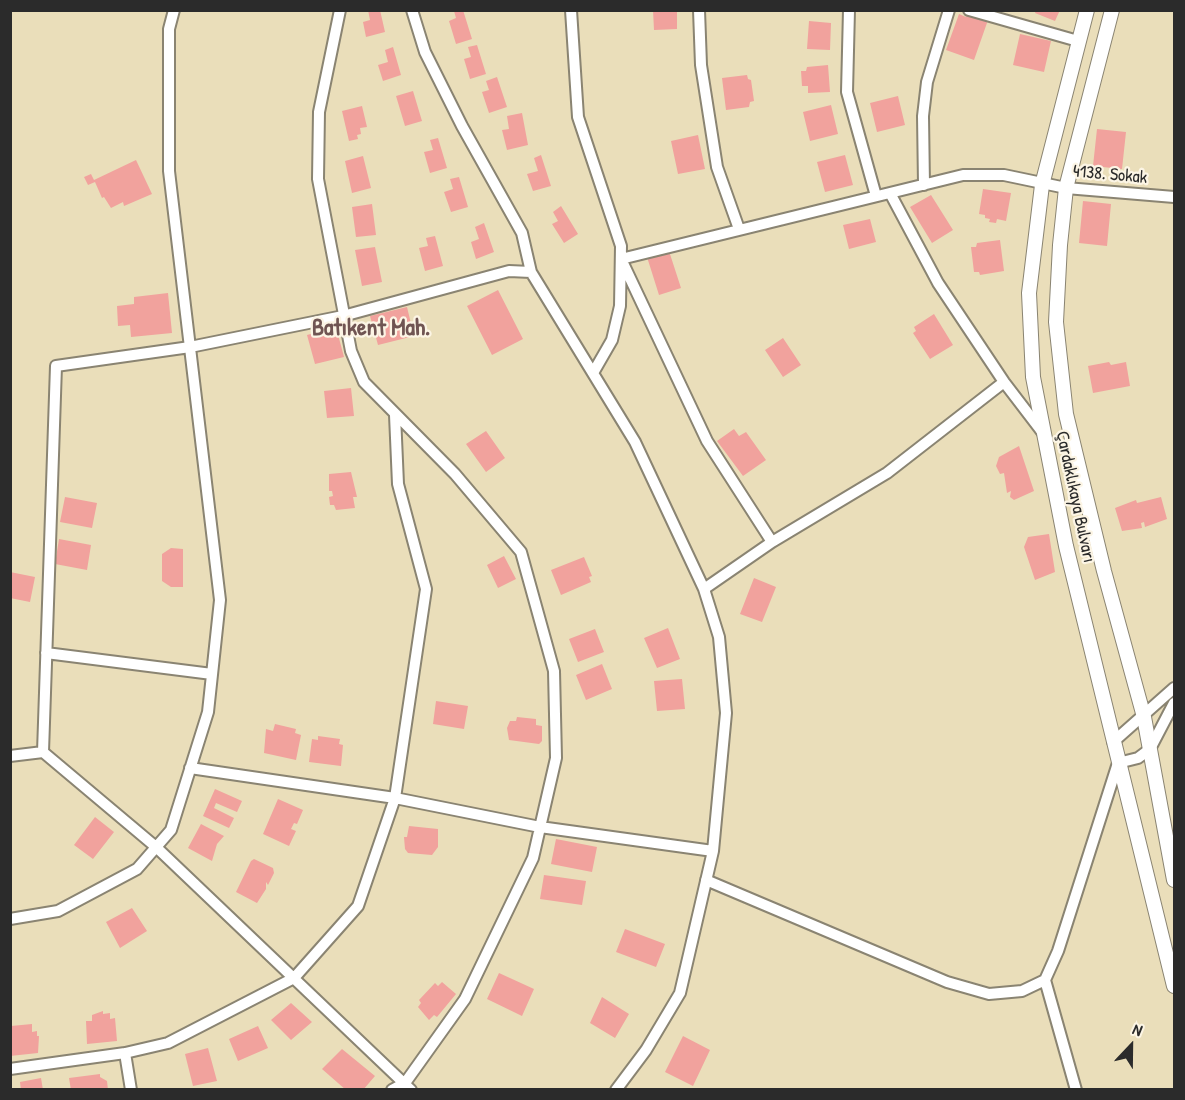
<!DOCTYPE html>
<meta charset="utf-8">
<style>
body{margin:0}
#map{position:relative;width:1185px;height:1100px;overflow:hidden;background:#eadeba;font-family:"Patrick Hand",sans-serif}
canvas{display:block}
.frame{position:absolute;inset:0;border:12px solid #2b2b2b;pointer-events:none}
.north{position:absolute;left:1101px;top:1016px;width:60px;height:60px;-webkit-text-stroke:4px #fcf5e5;paint-order:stroke;rotate:22deg;font-size:16px;font-weight:700;line-height:24px;text-align:center;color:#2b2b2b}
.north::after{content:'';display:block;margin:auto;width:21px;height:27px;background:#2b2b2b;clip-path:polygon(50% 0,100% 100%,50% 72%,0 100%)}
</style>
<div id="map">
<canvas width="1185" height="1100"></canvas>
<div class="frame"></div>
<div class="north">N</div>
</div>
<script>
const g = document.querySelector('canvas').getContext('2d');
g.lineJoin = 'round';
function fill(path, color) {
  g.fillStyle = color;
  g.fill(path, 'evenodd');
}
function poly(rows) {
  const path = new Path2D();
  for (const r of rows) {
    path.moveTo(r[0], r[1]);
    for (let i = 2; i < r.length; i += 2) path.lineTo(r[i], r[i + 1]);
  }
  return path;
}
function trace(path, color, width, dash) {
  g.strokeStyle = color;
  g.lineWidth = width;
  g.lineCap = dash ? 'butt' : 'round';
  g.setLineDash(dash || []);
  g.stroke(path);
}
function write(font, color, halo, rows, align = 'center') {
  g.font = font + ' "Patrick Hand",sans-serif';
  g.lineWidth = 4.5;
  g.setLineDash([]);
  g.textBaseline = 'middle';
  g.strokeStyle = halo;
  g.fillStyle = color;
  for (const [text, x, y, turn = 0] of rows) {
    g.save();
    g.translate(x, y);
    g.rotate((+turn || 0) * Math.PI / 180);
    g.textAlign = isNaN(turn) ? turn : align;
    if (halo) g.strokeText(text, 0, 0);
    g.fillText(text, 0, 0);
    g.restore();
  }
}
fill(poly([
 [368,10,380,10,385,32,366,37,363,22,370,20],
 [463,10,472,39,456,44,449,21,456,18,454,11],
 [653,10,677,10,677,29,654,30],
 [1036,10,1060,10,1055,21,1035,13],
 [968,13,988,20,974,60,946,50,959,14,966,17],
 [809,21,831,23,830,50,807,49],
 [1020,34,1051,41,1044,72,1013,65],
 [477,45,486,74,470,79,464,59,471,57,468,47],
 [393,47,401,75,383,81,378,65,388,62,385,50],
 [828,65,830,92,808,93,808,86,802,86,801,71,806,71,807,67],
 [747,75,748,79,751,80,754,101,750,102,749,107,726,110,722,78],
 [497,77,507,107,489,113,482,92,489,90,486,81],
 [413,91,422,121,405,126,396,96],
 [898,96,905,125,877,132,870,103],
 [831,105,838,134,810,141,803,112],
 [362,106,367,127,360,128,361,134,357,135,358,139,349,141,342,111],
 [522,113,528,145,507,150,502,130,509,129,507,116],
 [1097,129,1126,132,1122,169,1093,166],
 [698,135,705,169,678,174,671,141],
 [438,138,447,168,430,173,424,152,433,150,430,140],
 [541,155,551,186,533,191,527,174,538,171,534,158],
 [845,155,853,185,825,192,817,162],
 [363,156,371,188,352,193,345,161],
 [136,160,152,194,124,206,123,202,111,208,104,197,102,198,95,182,88,185,84,177,91,174,94,180],
 [459,177,468,207,451,212,444,192,453,189,450,179],
 [983,189,1011,193,1006,221,997,219,996,223,989,222,990,219,985,218,985,215,979,214],
 [931,195,953,230,932,243,910,207],
 [1083,201,1111,204,1107,246,1079,243],
 [372,204,376,235,356,237,352,207],
 [561,206,578,234,564,243,552,224,558,221,553,212],
 [870,219,876,242,849,249,843,225],
 [484,223,494,252,476,259,471,242,479,239,475,227],
 [435,236,443,266,425,271,419,248,428,246,426,238],
 [1000,240,1004,271,980,275,979,272,974,272,971,247,976,247,977,243],
 [375,247,382,282,362,286,355,250],
 [669,251,681,288,659,295,647,257],
 [498,290,523,339,492,355,467,306],
 [168,293,172,333,131,337,130,325,118,326,117,306,134,304,134,297],
 [407,307,414,336,378,345,370,316],
 [934,314,953,345,930,359,913,333,916,331,914,327],
 [336,327,344,357,315,364,307,335],
 [783,338,801,365,783,377,765,350],
 [1109,362,1111,365,1126,362,1130,386,1093,393,1088,366],
 [351,388,354,416,327,418,324,391],
 [734,429,739,436,746,432,766,460,743,476,717,441],
 [486,431,505,458,486,472,466,444],
 [1019,446,1034,491,1014,500,1010,497,1011,491,1007,493,1004,473,1000,474,996,466,999,457],
 [351,472,357,497,353,497,355,508,336,510,334,505,330,505,329,497,333,496,332,491,329,491,329,474],
 [65,497,97,503,92,528,60,522],
 [1161,497,1167,519,1145,527,1144,522,1141,523,1142,528,1122,531,1115,508,1136,500,1137,503],
 [1049,534,1055,572,1035,580,1024,547,1028,537],
 [59,539,91,545,87,570,55,564],
 [171,548,183,549,183,587,171,587,162,581,162,554],
 [504,556,516,579,498,588,487,565],
 [584,557,592,576,589,577,591,582,561,595,551,570],
 [10,572,35,577,30,602,10,598],
 [754,578,776,587,762,622,740,614],
 [668,628,680,659,657,668,644,638],
 [595,629,604,652,578,662,569,639],
 [602,664,612,689,586,700,576,675],
 [682,679,685,709,657,711,654,681],
 [436,701,468,706,464,729,433,724],
 [517,717,536,719,536,725,542,726,542,741,539,744,509,740,507,728,510,721,516,721],
 [275,724,296,729,295,733,301,735,296,760,264,753,266,729,273,731],
 [318,736,340,739,339,744,343,745,341,766,309,762,312,739,318,740],
 [215,789,242,801,237,812,216,803,214,808,234,818,229,828,203,816],
 [278,799,303,810,297,824,294,823,291,829,296,831,289,846,263,834],
 [95,817,114,832,93,859,74,845],
 [201,824,224,836,217,844,212,861,188,848],
 [409,826,438,829,438,847,432,855,408,853,405,849,404,837,407,837],
 [556,839,597,847,592,872,551,864],
 [254,859,273,868,274,873,268,885,266,882,266,889,257,903,236,892,251,861],
 [544,875,586,881,582,905,540,899],
 [132,908,147,931,120,948,106,922],
 [625,929,665,944,656,967,616,952],
 [499,973,534,989,522,1016,487,999],
 [442,982,456,994,437,1017,434,1015,429,1020,418,1007,421,1003,419,1000,435,983,438,986],
 [602,997,629,1014,615,1038,590,1023],
 [291,1003,312,1022,291,1040,271,1020],
 [103,1011,103,1014,110,1013,110,1019,115,1018,117,1041,87,1044,86,1021,92,1021,92,1015],
 [32,1024,32,1032,37,1031,37,1036,39,1036,38,1053,10,1056,11,1026],
 [258,1026,268,1048,238,1061,229,1039],
 [683,1036,710,1050,693,1086,665,1072],
 [208,1048,217,1081,193,1086,185,1054],
 [342,1049,375,1076,363,1090,346,1090,322,1069],
 [100,1074,100,1077,107,1081,108,1090,71,1090,69,1078],
 [41,1078,43,1090,21,1090,20,1082]
]), '#f1a29d');
const minor = poly([
 [340,10,319,112,318,179,351,351,364,382,455,474,521,552,554,671,556,758,533,858,465,999,405,1083,392,1090],
 [412,10,425,52,462,126,522,233,531,272,635,442,704,589,719,637,726,713,713,851,680,993,646,1050,616,1090],
 [571,10,578,117,621,246,620,306,612,340,593,373],
 [699,10,701,65,717,167,739,229],
 [849,10,847,92,876,196],
 [969,10,1078,41],
 [924,185,923,116,927,82,949,10],
 [890,193,938,283,1004,382,1043,433],
 [772,542,887,473,1004,382],
 [704,589,772,542,707,441,621,259,963,175,1004,175,1066,188,1174,197],
 [46,653,212,674],
 [1113,742,1174,688],
 [43,752,56,366,190,347,343,316,509,271,531,272],
 [10,756,43,752,156,847,411,1090],
 [190,768,395,798,540,827,713,851],
 [706,880,947,982,989,994,1022,991,1045,980,1058,951,1118,763,1138,758,1150,749,1174,703],
 [10,919,58,911,137,869,171,830,208,712,220,600,169,171,169,29,174,10],
 [1045,980,1076,1090],
 [125,1053,131,1090],
 [10,1069,125,1053,168,1043,294,978,358,906,395,798,426,589,398,484,395,415]
]);
const major = poly([
 [1087,10,1042,185,1029,293,1033,377,1066,546,1174,986],
 [1112,10,1066,188,1060,245,1056,322,1066,414,1104,571,1144,717,1174,880]
]);
trace(minor, '#8a8472', 14);
trace(major, '#8a8472', 16);
trace(minor, '#fff', 10);
trace(major, '#fff', 14);
write('18px', '#2b2b2b', '#fcf5e5', [
 ["4138. Sokak",1110,175,5],
 ["Çardaklıkaya Bulvarı",1075,497,78]
]);
write('bold 24px', '#705553', '#fcf5e5', [
 ["Batıkent Mah.",371,329]
]);
</script>
